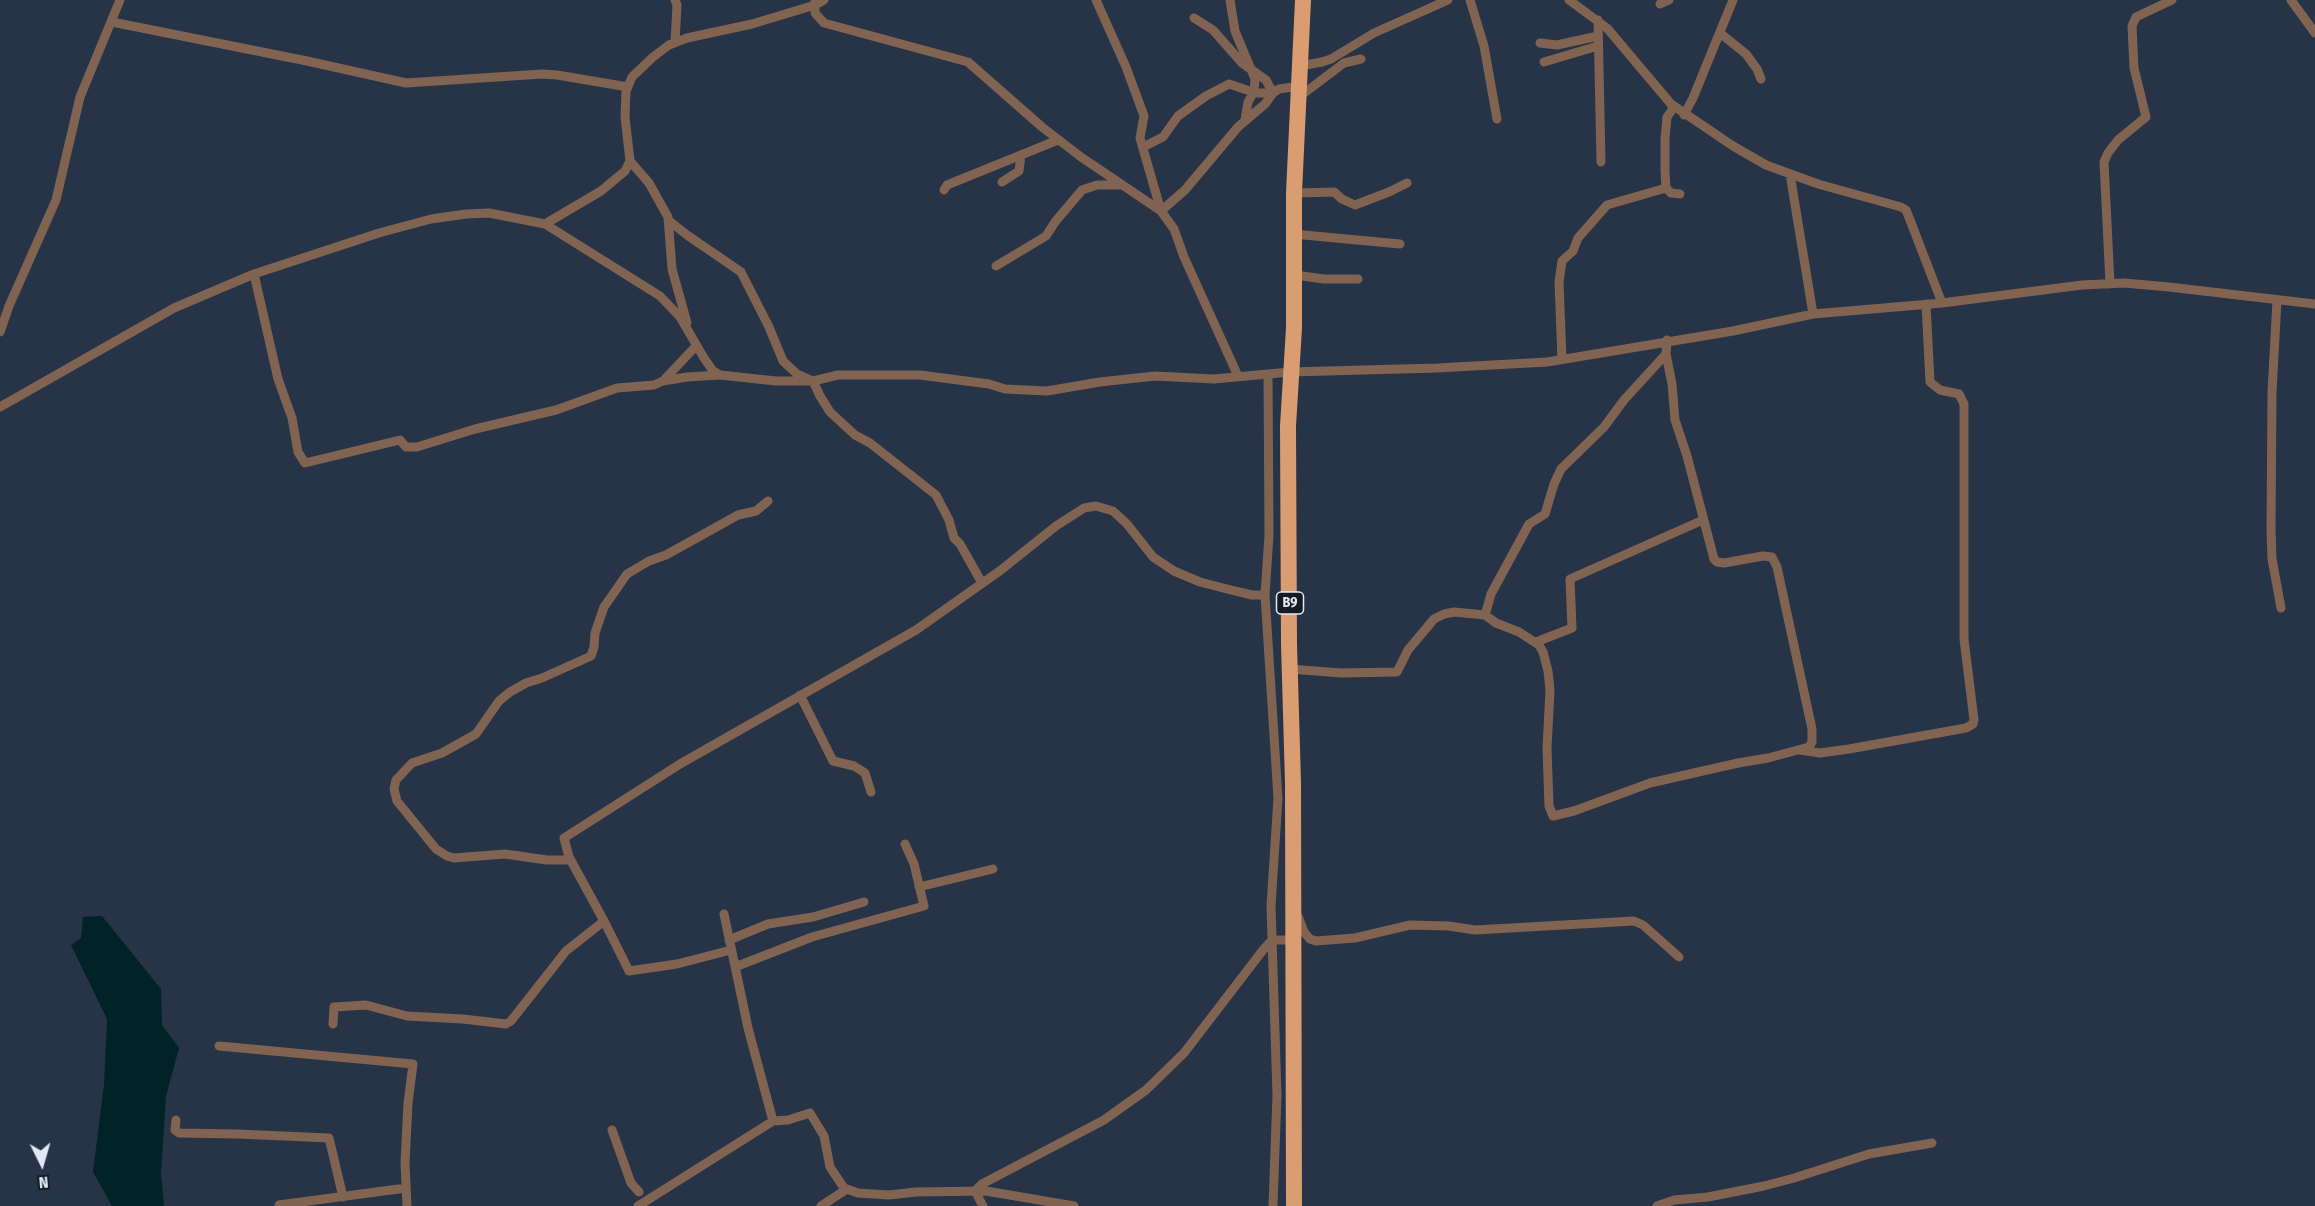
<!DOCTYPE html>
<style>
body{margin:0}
#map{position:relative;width:2315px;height:1206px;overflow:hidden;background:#273346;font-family:"Fira Sans Condensed",sans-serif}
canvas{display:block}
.north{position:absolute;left:12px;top:1134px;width:60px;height:60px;-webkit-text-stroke:4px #151b23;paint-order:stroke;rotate:175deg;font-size:16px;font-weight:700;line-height:24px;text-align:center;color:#e1e9f6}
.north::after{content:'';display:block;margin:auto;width:21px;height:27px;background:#e1e9f6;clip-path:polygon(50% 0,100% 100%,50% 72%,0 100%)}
</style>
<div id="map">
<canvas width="2315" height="1206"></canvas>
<div class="north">N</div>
</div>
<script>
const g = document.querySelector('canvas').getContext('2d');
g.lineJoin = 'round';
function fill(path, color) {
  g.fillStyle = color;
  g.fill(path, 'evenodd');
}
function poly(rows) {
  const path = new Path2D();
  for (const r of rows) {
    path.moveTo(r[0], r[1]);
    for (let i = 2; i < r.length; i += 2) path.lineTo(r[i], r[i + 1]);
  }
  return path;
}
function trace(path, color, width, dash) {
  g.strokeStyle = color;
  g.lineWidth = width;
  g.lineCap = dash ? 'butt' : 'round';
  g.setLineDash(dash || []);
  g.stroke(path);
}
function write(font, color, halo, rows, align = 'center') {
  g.font = font + ' "Fira Sans Condensed",sans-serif';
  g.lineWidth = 6;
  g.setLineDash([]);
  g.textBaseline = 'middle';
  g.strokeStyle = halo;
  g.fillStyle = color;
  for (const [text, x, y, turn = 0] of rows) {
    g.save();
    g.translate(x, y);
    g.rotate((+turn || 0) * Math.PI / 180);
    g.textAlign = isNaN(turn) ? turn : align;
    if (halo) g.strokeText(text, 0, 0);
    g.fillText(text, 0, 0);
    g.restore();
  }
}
fill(poly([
 [102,916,161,989,162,1025,179,1048,166,1096,161,1173,164,1206,112,1206,93,1172,104,1085,107,1019,71,945,81,938,83,917]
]), '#002327');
trace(poly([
 [815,0,815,13,824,23,968,62,1042,127,1081,157,1161,211,1185,190,1238,127,1265,104,1273,93,1279,89,1300,86],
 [1096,0,1126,67,1144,116,1140,138,1161,211,1174,229,1184,257,1238,376],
 [1230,0,1235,31,1255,79,1254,92,1248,102,1245,120],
 [1470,0,1484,46,1497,119],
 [1569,0,1607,28,1671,104,1733,146,1766,165,1818,184,1901,207,1906,210,1910,220,1942,303],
 [2291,0,2315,33],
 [1660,4,1669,0],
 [1194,18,1213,30,1242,63,1266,80,1273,93],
 [1598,20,1601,162],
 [112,22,307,61,406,83,542,74,557,75,628,87],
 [1720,33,1746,54,1757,69,1761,79],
 [675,43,677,5,675,0],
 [1540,43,1557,45,1598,36],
 [1544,62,1598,46],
 [1300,66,1322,62,1331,59,1374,33,1448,0],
 [1299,97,1344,63,1361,59],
 [1674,107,1667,117,1665,139,1665,171,1666,188,1671,193,1680,194],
 [1684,115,1693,98,1733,0],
 [1143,147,1163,137,1178,116,1206,96,1229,84,1256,93,1273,93],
 [630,161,649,183,668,217,672,269,687,323],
 [1790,174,1813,314],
 [1002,182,1019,171,1021,155],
 [944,190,947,185,1058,140],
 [1294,193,1334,192,1342,199,1355,205,1389,192,1407,183],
 [668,220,687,235,741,272,769,327,783,361,797,374,813,381,820,396,830,412,855,435,870,443,936,495,949,520,954,538,960,544,982,583],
 [545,224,660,296,680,317,704,358,713,371,720,375,776,381,813,381,838,375,920,375,989,384,1005,389,1047,391,1100,382,1155,376,1214,379,1290,372,1437,368,1547,362,1733,331,1813,314,1942,303,2082,285,2124,283,2169,287,2315,304],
 [1293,234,1400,244],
 [996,266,1046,236,1055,222,1082,190,1097,185,1122,185],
 [254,274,278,379,292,418,298,452,305,463,400,440,406,447,417,447,475,429,556,410,617,388,654,385,663,381,696,346],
 [1295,275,1324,279,1358,279],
 [2110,284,2104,162,2108,153,2118,140,2146,117,2134,68,2132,26,2136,17,2172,0],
 [2277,300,2272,392,2271,530,2272,559,2281,608],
 [0,332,9,306,56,200,80,97,120,0],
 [1562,359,1559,282,1562,261,1573,251,1578,238,1607,205,1666,188],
 [1268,374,1269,535,1265,595,1278,798,1271,906,1277,1095,1273,1206],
 [663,381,687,377,720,375],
 [0,407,174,308,254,274,379,233,431,219,466,214,489,213,545,224,601,191,625,171,630,161,625,117,626,91,632,77,653,57,669,45,687,38,752,24,815,5,824,0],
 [1485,615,1491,594,1529,524,1545,514,1554,484,1561,469,1604,427,1624,400,1666,354],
 [1536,642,1572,628,1570,579,1703,520],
 [1290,669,1341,673,1397,672,1408,650,1434,619,1444,614,1454,612,1485,615,1496,623,1519,632,1539,645,1543,652,1548,671,1550,690,1547,748,1549,806,1553,816,1574,811,1650,783,1738,763,1768,758,1809,747,1812,742,1812,729,1777,567,1772,557,1763,556,1724,563,1717,562,1714,559,1687,456,1675,420,1672,384,1666,354,1667,340],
 [800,695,833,761,854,766,865,773,871,792],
 [1800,750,1820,753,1849,749,1966,728,1973,724,1974,720,1964,639,1964,404,1959,394,1940,390,1930,382,1926,304],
 [571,860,547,860,505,854,454,858,447,856,436,849,397,801,394,789,396,780,412,763,442,753,476,734,499,701,510,692,526,683,542,678,591,656,594,647,595,633,604,607,627,574,649,561,666,555,738,515,756,511,768,501],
 [919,887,993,869],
 [724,914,748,1028,773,1121],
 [1298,916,1304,932,1310,939,1316,941,1355,938,1410,925,1449,926,1475,930,1634,921,1643,925,1679,957],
 [604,921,629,971,677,964,731,950],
 [729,940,768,924,813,917,864,902],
 [735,967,812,937,924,906,914,864,905,844],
 [333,1024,334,1007,366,1005,407,1016,463,1019,506,1024,511,1021,566,951,604,921,569,857,564,838,680,764,916,630,1001,570,1056,526,1084,508,1096,506,1113,511,1127,524,1153,557,1174,571,1200,582,1227,589,1252,595,1265,595],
 [219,1046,413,1064,408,1103,405,1163,407,1206],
 [176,1120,175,1130,179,1133,238,1134,329,1138,343,1197],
 [612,1130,631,1183,639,1192],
 [975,1191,982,1184,1104,1120,1146,1090,1184,1053,1263,950,1272,940,1292,940],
 [975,1191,983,1206],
 [279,1205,406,1188],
 [638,1206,773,1121,788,1120,810,1113,824,1136,830,1167,844,1188,858,1193,889,1195,916,1192,986,1191,1074,1206],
 [821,1206,847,1189],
 [1657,1206,1674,1200,1708,1197,1764,1186,1794,1178,1869,1154,1932,1143]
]), '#806451', 9);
trace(poly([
 [1294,1206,1293,783,1289,644,1288,426,1294,328,1294,193,1303,0]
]), '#da9c71', 16);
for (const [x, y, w] of [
 [1290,603,27]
]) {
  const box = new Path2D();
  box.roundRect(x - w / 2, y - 11, w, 22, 4.5);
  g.fillStyle = '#151b23';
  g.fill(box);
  trace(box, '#e1e9f6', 1.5);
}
write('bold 14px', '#e1e9f6', null, [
 ["B9",1290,603]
]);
</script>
